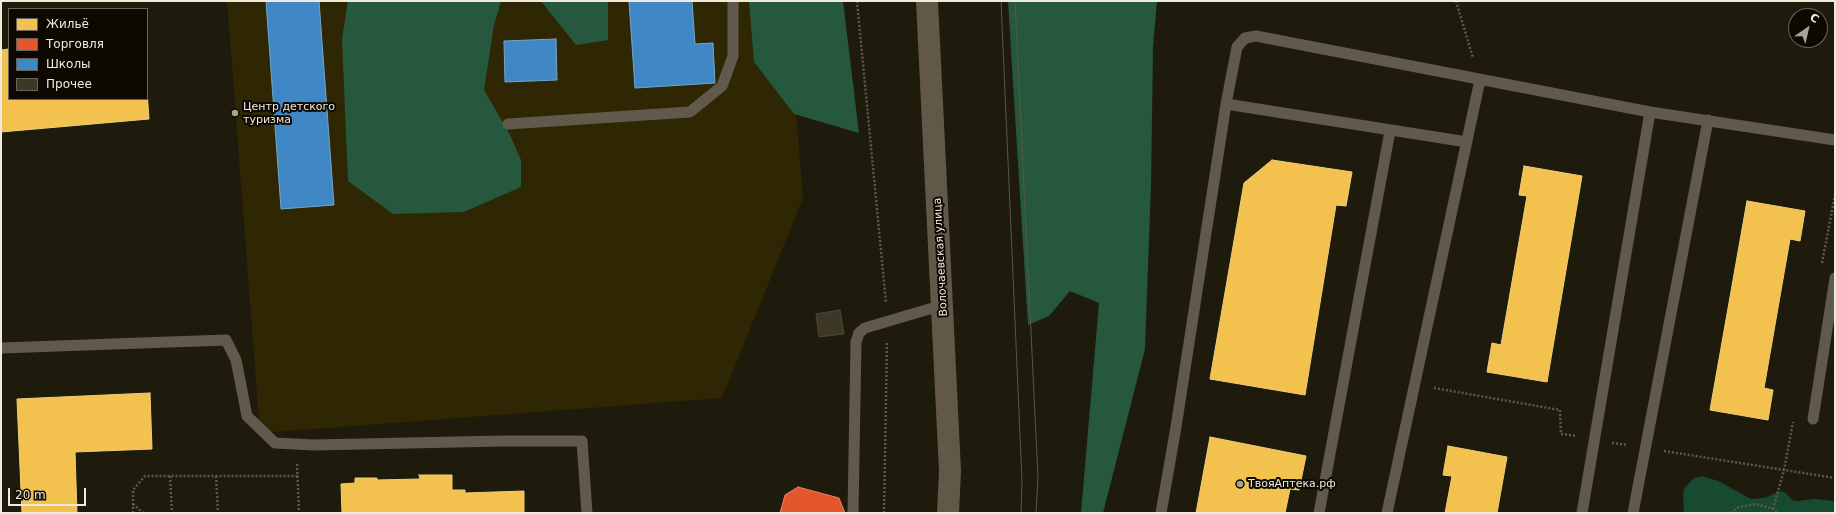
<!DOCTYPE html>
<meta charset="utf-8">
<style>
body{margin:0}
#map{position:relative;width:1836px;height:514px;overflow:hidden;background:#1f1b0c;font-family:"DejaVu Sans",sans-serif}
canvas{display:block}
.frame{position:absolute;inset:0;border:2px solid #f0ecdb;pointer-events:none}
.legend{position:absolute;left:8px;top:8px;width:140px;height:92px;box-sizing:border-box;background:#0d0902;border:1px solid #686459;margin:0;padding:5px 7px;list-style:none;font-size:12px;color:#f0ecdb}
.legend li{display:flex;align-items:center;gap:8px;height:20px}
.legend b{width:20px;border:1px solid #686459}
.north{position:absolute;left:1788px;top:8px;width:40px;height:40px;box-sizing:border-box;background:#0d0902;border:1px solid #686459;border-radius:50%;rotate:34deg;font-size:11px;font-weight:700;line-height:16px;text-align:center;color:#f0ecdb}
.north::after{content:'';display:block;margin:auto;width:14px;height:18px;background:#a7a393;clip-path:polygon(50% 0,100% 100%,50% 72%,0 100%)}
.scale{position:absolute;left:8px;top:488px;width:78px;height:18px;box-sizing:border-box;border:2px solid #f0ecdb;border-top:0;padding-left:5px;font-size:12px;line-height:14px;white-space:nowrap;color:#f0ecdb;-webkit-text-stroke:3px #0d0902;paint-order:stroke}
</style>
<div id="map">
<canvas width="1836" height="514"></canvas>
<div class="frame"></div>
<ul class="legend">
<li><b style="height:11px;background:#f2c14e"></b>Жильё</li>
<li><b style="height:11px;background:#e4572e"></b>Торговля</li>
<li><b style="height:11px;background:#3f88c5"></b>Школы</li>
<li><b style="height:11px;background:#3d3826"></b>Прочее</li>
</ul>
<div class="north">С</div>
<div class="scale">20 m</div>
</div>
<script>
const g = document.querySelector('canvas').getContext('2d');
g.lineJoin = 'round';
function fill(path, color) {
  g.fillStyle = color;
  g.fill(path, 'evenodd');
}
function poly(rows) {
  const path = new Path2D();
  for (const r of rows) {
    path.moveTo(r[0], r[1]);
    for (let i = 2; i < r.length; i += 2) path.lineTo(r[i], r[i + 1]);
  }
  return path;
}
function trace(path, color, width, dash) {
  g.strokeStyle = color;
  g.lineWidth = width;
  g.lineCap = dash ? 'butt' : 'round';
  g.setLineDash(dash || []);
  g.stroke(path);
}
function write(font, color, halo, rows, align = 'center') {
  g.font = font + ' "DejaVu Sans",sans-serif';
  g.lineWidth = 4;
  g.setLineDash([]);
  g.textBaseline = 'middle';
  g.strokeStyle = halo;
  g.fillStyle = color;
  for (const [text, x, y, turn = 0] of rows) {
    g.save();
    g.translate(x, y);
    g.rotate((+turn || 0) * Math.PI / 180);
    g.textAlign = isNaN(turn) ? turn : align;
    if (halo) g.strokeText(text, 0, 0);
    g.fillText(text, 0, 0);
    g.restore();
  }
}
fill(poly([
 [227,1,787,1,803,198,722,398,260,433]
]), '#2f2604');
fill(poly([
 [1702,476,1718,481,1751,499,1764,498,1781,491,1786,493,1792,500,1797,501,1815,499,1834,501,1835,502,1835,513,1684,513,1683,495,1684,489,1694,478]
]), '#184a31');
fill(poly([
 [348,1,501,1,494,25,484,90,509,133,521,160,521,187,464,212,393,214,348,181,342,39],
 [541,1,608,1,608,40,576,45],
 [749,1,843,1,859,133,794,114,754,62],
 [1008,1,1157,1,1153,47,1151,185,1145,349,1103,513,1081,513,1099,303,1070,291,1049,316,1028,325]
]), '#25583d');
const homes = poly([
 [9,49,9,99,147,99,147,91,149,119,1,132,1,50,9,49],
 [1272,160,1352,172,1346,206,1336,205,1305,395,1210,379,1244,183,1272,160],
 [1524,166,1582,176,1547,382,1487,372,1492,343,1501,345,1527,196,1519,195,1524,166],
 [1747,201,1805,211,1800,241,1790,239,1764,388,1773,390,1768,420,1710,410,1747,201],
 [150,393,152,449,75,452,77,513,22,513,17,399,150,393],
 [1210,437,1306,456,1299,490,1290,489,1285,513,1196,513,1210,437],
 [1448,446,1507,457,1497,513,1445,513,1452,476,1443,475,1448,446],
 [419,475,452,475,452,490,465,490,465,493,524,491,524,513,342,513,341,484,355,483,355,478,377,478,377,480,420,479,419,475]
]);
fill(homes, '#f2c14e');
trace(homes, '#f1ce78', 1);
const shops = poly([
 [798,487,839,498,845,513,780,513,785,495,798,487]
]);
fill(shops, '#e4572e');
trace(shops, '#e88462', 1);
const schools = poly([
 [266,1,319,1,334,205,281,209,266,1],
 [629,1,692,1,695,44,713,43,715,83,635,88,629,1],
 [556,39,557,80,505,82,504,41,556,39]
]);
fill(schools, '#3f88c5');
trace(schools, '#74a6cc', 1);
const building = poly([
 [840,310,844,334,819,337,816,314,840,310]
]);
fill(building, '#3d3826');
trace(building, '#494639', 1);
trace(poly([
 [857,1,886,303],
 [1456,1,1473,58],
 [1822,263,1835,195],
 [1434,388,1560,410,1561,434,1576,436],
 [1612,443,1627,445],
 [1664,451,1835,478],
 [297,464,299,513],
 [170,476,172,513],
 [216,476,218,513],
 [133,504,143,513],
 [1773,509,1784,470,1793,422],
 [133,513,133,490,145,476,298,476],
 [884,513,887,342],
 [1731,513,1739,507,1756,504,1773,509,1777,513]
]), '#5f584d', 2.5, [2, 2]);
trace(poly([
 [1226,104,1467,142],
 [1650,112,1835,140],
 [508,124,690,112,722,86,733,56,733,1],
 [1,348,226,340,236,360,247,416,275,443,314,445,503,441,582,441,587,513],
 [1813,419,1835,278],
 [853,513,856,342,859,333,865,328,943,305],
 [1161,513,1176,427,1226,104,1237,47,1245,38,1256,36,1650,112,1582,513],
 [1319,513,1390,131],
 [1387,513,1480,80],
 [1633,513,1708,120]
]), '#62594d', 11);
trace(poly([
 [927,1,950,471,948,513]
]), '#625848', 22);
trace(poly([
 [1001,1,1022,481,1021,513],
 [1015,1,1038,477,1036,513]
]), '#5b564a', 1);
for (const [x, y, r, color] of [
 [235,113,4,"#a7a393"],
 [1240,484,4,"#a7a393"]
]) {
  const dot = new Path2D();
  dot.arc(x, y, r, 0, 2 * Math.PI);
  g.fillStyle = color;
  g.fill(dot);
  trace(dot, '#0d0902', 1.5);
}
write('11px', '#f0ecdb', '#0d0902', [
 ["Центр детского",243,107],
 ["туризма",243,120],
 ["ТвояАптека.рф",1248,484]
], 'left');
write('11px', '#f0ecdb', '#0d0902', [
 ["Волочаевская улица",941,257,-93]
]);
</script>
